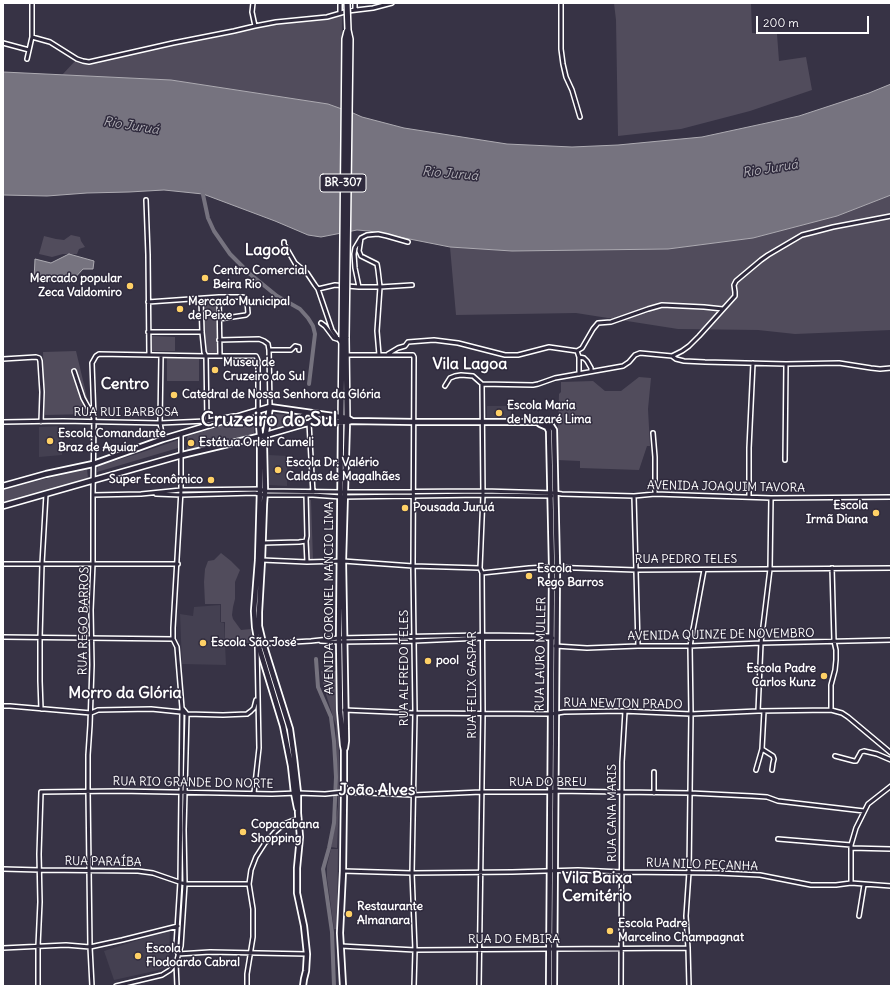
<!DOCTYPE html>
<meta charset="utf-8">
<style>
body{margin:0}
#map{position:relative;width:894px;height:989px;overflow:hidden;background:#373345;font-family:Delius,sans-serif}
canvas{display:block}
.frame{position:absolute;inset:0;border:4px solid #fff;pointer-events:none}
.scale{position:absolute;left:756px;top:16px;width:113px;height:18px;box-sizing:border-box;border:2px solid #fff;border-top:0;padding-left:5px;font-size:12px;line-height:14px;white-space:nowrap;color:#fff;-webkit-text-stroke:3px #2f2a3d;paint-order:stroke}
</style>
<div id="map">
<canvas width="894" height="989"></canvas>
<div class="frame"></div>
<div class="scale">200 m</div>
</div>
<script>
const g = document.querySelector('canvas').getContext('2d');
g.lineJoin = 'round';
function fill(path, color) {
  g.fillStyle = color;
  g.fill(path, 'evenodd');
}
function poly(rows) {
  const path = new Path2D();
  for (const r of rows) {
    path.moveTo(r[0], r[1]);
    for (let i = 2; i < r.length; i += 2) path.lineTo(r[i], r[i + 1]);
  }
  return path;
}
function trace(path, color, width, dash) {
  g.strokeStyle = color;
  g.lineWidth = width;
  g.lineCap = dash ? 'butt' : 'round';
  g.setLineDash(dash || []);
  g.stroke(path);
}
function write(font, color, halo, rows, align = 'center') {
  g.font = font + ' Delius,sans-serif';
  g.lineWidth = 3;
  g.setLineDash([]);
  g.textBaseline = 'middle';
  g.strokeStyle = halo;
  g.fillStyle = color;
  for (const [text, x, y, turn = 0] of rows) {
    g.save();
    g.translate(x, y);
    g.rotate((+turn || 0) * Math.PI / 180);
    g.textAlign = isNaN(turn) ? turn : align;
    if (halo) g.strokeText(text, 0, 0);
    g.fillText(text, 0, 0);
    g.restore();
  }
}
fill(poly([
 [487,406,511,406,511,419,487,419],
 [62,426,62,455,39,457,39,427],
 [269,455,287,456,287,486,269,485],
 [220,605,220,622,224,623,226,665,182,664,180,614,193,616,194,607],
 [170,930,169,962,166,967,159,970,114,980,104,951]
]), '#444051');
fill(poly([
 [614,3,751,3,752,33,777,34,779,61,806,57,812,90,750,111,681,129,618,136,616,20],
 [342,16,341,109,328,104,171,80,62,75,76,60,90,63,173,45,234,33,276,23,327,19],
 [891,195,891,330,795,334,758,330,678,329,576,313,456,315,450,247,512,251,668,249,753,238,837,216],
 [71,235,80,237,81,241,85,247,79,249,77,254,63,254,52,257,39,254,44,236,56,239,64,240],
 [216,300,218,353,205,353,203,301],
 [152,336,175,337,175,351,152,351],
 [76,351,91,414,45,415,44,391,43,352],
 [167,357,199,359,199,381,167,381],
 [639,377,651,378,648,409,650,446,647,446,639,470,580,468,580,461,557,460,559,394,561,392,561,382,593,381,605,391,621,391],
 [275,414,293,415,294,421,278,428,277,426,273,425,272,423,273,418,276,417],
 [255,416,254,434,189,452,187,451,187,438,188,436,211,428],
 [178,440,178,448,97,472,98,466,134,455],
 [87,469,88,478,34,495,3,502,3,490,32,482],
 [309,500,311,500,313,560,305,560,304,546,308,541],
 [221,553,231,561,240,570,235,582,235,599,233,607,232,615,233,619,241,630,251,629,252,643,225,643,225,622,221,622,221,604,205,604,204,582,205,569,208,561,214,560],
 [321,671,336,671,340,783,337,848,331,847,338,806,336,726,324,688],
 [331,849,338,849,337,929,334,929,327,878,327,866]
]), '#514c5c');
const water = poly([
 [3,72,171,80,328,104,353,113,362,117,404,128,507,144,572,147,618,145,702,137,799,116,869,93,891,84,891,195,837,216,753,238,668,249,512,251,450,247,369,231,357,230,321,237,308,235,275,221,203,194,164,190,129,192,87,193,47,196,3,195,3,72],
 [69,254,94,261,93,269,83,269,71,282,34,280,35,259,51,263,69,254]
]);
fill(water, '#76737f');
trace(water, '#adabb2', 1);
trace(poly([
 [202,190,208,218,214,231,230,254,250,274,277,296,300,309,308,318,313,326,315,334,309,384],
 [316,659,318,687,331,717,334,741,336,777,334,823,329,848,323,869,332,932,334,986]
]), '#76737f', 4);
const street = poly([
 [253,3,252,12,255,26],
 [340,3,340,13],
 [355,3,355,9],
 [561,3,561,49,563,64,566,77,572,90,580,117],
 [32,37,50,42,77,59,83,61,89,62,173,43,234,31,255,26,276,22,327,17,348,11,373,8,392,3],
 [3,43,29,50],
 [27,59,32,37,32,3],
 [146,200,148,255,149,355],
 [361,238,359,251,361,256,377,264,378,270,380,287,377,331,379,355],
 [284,242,284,244,295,263,307,273,315,285,318,289,332,330,342,344],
 [359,287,355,268,354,254,355,248,361,238,367,235,378,234,387,236,408,242],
 [318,289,335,285,359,287,380,287,412,285],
 [219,297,220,356],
 [201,299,202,332,204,352,206,356,207,421],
 [148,302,219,297,243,297,245,298,247,301,248,313,246,315,219,319],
 [321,323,325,326,334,338,337,339],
 [148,332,202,332],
 [219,340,259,339,264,341,268,344,269,350,270,407],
 [269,350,291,350,295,346,299,347,299,350],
 [577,351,579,357,579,374],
 [388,354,398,348,405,346,408,342,434,340,458,343,505,355,518,355,549,347,577,351,582,348,593,329,598,323,611,322,648,309,662,305,704,307,723,309],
 [345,355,413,355,414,357,413,566,415,713,412,873,415,950,414,986],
 [161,356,160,423,163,439],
 [672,356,676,359,684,361,705,362,786,364,839,363,871,368,880,369,891,368],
 [579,357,584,358,587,361,591,368,591,371],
 [3,359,36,357,39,358,40,361,42,392,41,422],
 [74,371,83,398,94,418],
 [445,386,450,378,455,376,461,375,473,376,482,384,533,385,538,384,555,378,623,366,629,362,635,355,640,353,672,356,682,351,689,346,699,336,735,296,735,292,734,285,736,281,761,260,768,255,802,235,814,232,833,227,891,216],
 [3,422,63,421,160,423,207,421,234,416],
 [309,423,313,493],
 [653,433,655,457,655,494],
 [785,460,786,364],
 [156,494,181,495,255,493,264,495,313,495,341,497,483,495,552,496],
 [93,495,141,494,181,490,260,489,265,491,341,492,483,491,555,493,562,494,634,496,655,494,771,498,891,497],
 [634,496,638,646],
 [749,497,749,448,753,363],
 [306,541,307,562],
 [263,543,299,542,306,541,307,536,306,494],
 [262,560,307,562,343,561,413,566,480,568],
 [3,564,178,564],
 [482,573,529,568,547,567,636,570,891,568],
 [3,637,173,639],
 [321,641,339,642,414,641,482,638,553,638],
 [555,646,587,648,638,646,690,646,761,643,891,640],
 [3,706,10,706,91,713,98,710,151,709,181,712,187,714,223,715,247,714,251,711,254,708,256,700],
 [41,709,40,681,40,638,42,564,46,494],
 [344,710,415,713,551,714,564,712,622,711,691,714,758,711,831,710,842,713,848,717,891,753],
 [831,710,831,685,835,670,836,660,836,650,834,641,832,568],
 [758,711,761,643,770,569,771,498],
 [762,749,773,756,774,759,773,763,772,770],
 [835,756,854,761,856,761,861,752,864,751,877,754,891,760],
 [756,770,762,749,764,711],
 [654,772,654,793],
 [254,793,259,748,257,645,258,644,311,641,339,638,482,635,551,636],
 [778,839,851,845],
 [851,848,891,849],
 [3,869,40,870,138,871,153,873,185,884,249,884],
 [343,871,412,873,512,872,578,870,622,872,718,873,760,875,811,885,836,885,851,883,891,886],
 [851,883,851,845,856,828,868,804,891,786],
 [859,916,864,885],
 [341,946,415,950,688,948],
 [3,948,66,945,90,947,122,940,178,926],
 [178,954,176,946,180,882,182,708,177,647,173,639,173,628,181,490,181,435],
 [178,954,210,952,307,954],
 [38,986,38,946,40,902,39,854,41,792,119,791,272,794,298,793,325,794,344,792,413,795,481,792,550,792,555,791,690,793,752,796,767,797,778,801,864,811],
 [92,986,90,947,88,791,88,755,90,725,92,665,91,610,93,563,93,495,94,418,92,363,96,356,99,354,206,356,256,356,257,358,258,361,258,411],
 [116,986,162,975,170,970,176,963],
 [177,986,176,963,181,946,185,884,184,830,187,714,182,708],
 [247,986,247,974,253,937,253,909,249,884,251,870,256,857,265,843,275,832,284,824,299,818],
 [479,986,483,714,482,573,480,568,483,495,482,384],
 [621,986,622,762,625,711],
 [689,986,688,948,686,916,689,872,691,714,690,646,704,570]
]);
const secondary = poly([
 [270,407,264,445,265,491,264,504,262,560,259,612,259,626,263,643,290,729,294,758,298,793,298,813,300,837,297,868,297,893,304,926,307,954,306,971,304,979,303,986],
 [258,411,260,436,260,489,258,560,254,611,255,627,258,644,283,726,291,766,294,793,297,808],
 [341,422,339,638,340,710,343,745,344,750,344,792,343,871,340,933,343,986],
 [304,424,301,418,305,413],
 [540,424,547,427,549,431,552,567,549,986],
 [3,486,46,474,93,464,163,439,270,407,347,418,352,421,415,422,544,422,548,423,550,424,554,430,557,568,554,986],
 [3,506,182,455,266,435,304,424,309,423,312,421,347,422,351,421],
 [345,748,346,741,343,561,347,422]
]);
const primary = poly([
 [346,337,347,422],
 [341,422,342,337]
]);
trace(street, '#fff', 6);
trace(secondary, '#fff', 8);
trace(primary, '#fff', 8);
trace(street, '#2f2a3d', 3);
trace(secondary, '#2f2a3d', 4.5);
trace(primary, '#2f2a3d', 5);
const primaryBridge = poly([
 [342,337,345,39,347,31],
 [346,337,350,39,348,30,347,3]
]);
trace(primaryBridge, '#fff', 8, []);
trace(primaryBridge, '#2f2a3d', 5);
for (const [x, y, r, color] of [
 [205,278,4,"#ffd166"],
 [130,286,4,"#ffd166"],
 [180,309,4,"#ffd166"],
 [215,370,4,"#ffd166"],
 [174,395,4,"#ffd166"],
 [499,413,4,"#ffd166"],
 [50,441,4,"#ffd166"],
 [191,443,4,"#ffd166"],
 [278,470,4,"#ffd166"],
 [211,480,4,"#ffd166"],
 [405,508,4,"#ffd166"],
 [876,513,4,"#ffd166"],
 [529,576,4,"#ffd166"],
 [203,643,4,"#ffd166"],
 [428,661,4,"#ffd166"],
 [824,676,4,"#ffd166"],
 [243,832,4,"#ffd166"],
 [349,914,4,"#ffd166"],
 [610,931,4,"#ffd166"],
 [138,956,4,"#ffd166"]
]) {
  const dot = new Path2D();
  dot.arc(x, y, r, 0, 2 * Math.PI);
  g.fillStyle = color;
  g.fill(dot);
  trace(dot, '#2f2a3d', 1.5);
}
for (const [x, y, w] of [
 [343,183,46]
]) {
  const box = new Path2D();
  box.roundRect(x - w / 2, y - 9, w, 18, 3);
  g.fillStyle = '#2f2a3d';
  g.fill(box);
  trace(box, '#fff', 1);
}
write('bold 11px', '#fff', null, [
 ["BR-307",343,183]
]);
write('bold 12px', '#fff', '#2f2a3d', [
 ["Centro Comercial",213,271],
 ["Beira Rio",213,285],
 ["Mercado popular",122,279,"right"],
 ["Zeca Valdomiro",122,293,"right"],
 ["Mercado Municipal",188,302],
 ["de Peixe",188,316],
 ["Museu de",223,363],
 ["Cruzeiro do Sul",223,377],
 ["Catedral de Nossa Senhora da Glória",182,395],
 ["Escola Maria",507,406],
 ["de Nazaré Lima",507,420],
 ["Escola Comandante",58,434],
 ["Braz de Aguiar",58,448],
 ["Estátua Orleir Cameli",199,443],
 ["Escola Dr. Valério",286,463],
 ["Caldas de Magalhães",286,477],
 ["Super Econômico",203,480,"right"],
 ["Escola",868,506,"right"],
 ["Irmã Diana",868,520,"right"],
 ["Pousada Juruá",413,508],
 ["Escola",537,569],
 ["Rego Barros",537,583],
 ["Escola São José",211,643],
 ["pool",436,661],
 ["Escola Padre",816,669,"right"],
 ["Carlos Kunz",816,683,"right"],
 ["Copacabana",251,825],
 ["Shopping",251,839],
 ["Restaurante",357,907],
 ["Almanara",357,921],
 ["Escola Padre",618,924],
 ["Marcelino Champagnat",618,938],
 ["Escola",146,949],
 ["Flodoardo Cabral",146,963]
], 'left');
write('12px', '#fff', '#2f2a3d', [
 ["RUA RUI BARBOSA",126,413],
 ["AVENIDA JOAQUIM TAVORA",726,487,1],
 ["RUA PEDRO TELES",686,560],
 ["AVENIDA CORONEL MANCIO LIMA",330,598,-90],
 ["RUA REGO BARROS",84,621,-89],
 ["AVENIDA QUINZE DE NOVEMBRO",721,635,-1],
 ["RUA LAURO MULLER",541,654,-89],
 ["RUA ALFREDO TELES",405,668,-90],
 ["RUA FELIX GASPAR",473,685,-90],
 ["RUA NEWTON PRADO",623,704,1],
 ["RUA RIO GRANDE DO NORTE",193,783,1],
 ["RUA DO BREU",548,783],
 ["RUA CANA MARIS",613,813,-90],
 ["RUA PARAÍBA",103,862,1],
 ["RUA NILO PEÇANHA",702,865,2],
 ["RUA DO EMBIRA",514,940]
]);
write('italic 13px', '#b4b2b9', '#2f2a3d', [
 ["Rio Juruá",131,126,9],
 ["Rio Juruá",770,169,-9],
 ["Rio Juruá",450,174,5]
]);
write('bold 16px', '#fff', '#2f2a3d', [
 ["Lagoa",267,250],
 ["Vila Lagoa",470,364],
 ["Centro",125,384],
 ["Morro da Glória",125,693],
 ["João Alves",377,790],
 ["Vila Baixa",597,878],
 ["Cemitério",597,896]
]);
write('bold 20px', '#fff', '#2f2a3d', [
 ["Cruzeiro do Sul",269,420]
]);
</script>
